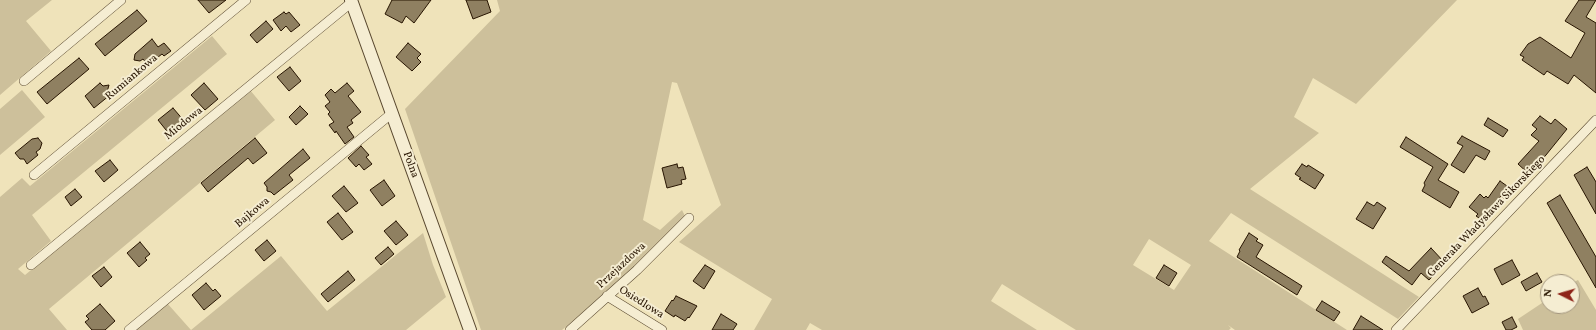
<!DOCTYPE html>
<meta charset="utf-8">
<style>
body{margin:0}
#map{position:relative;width:1596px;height:330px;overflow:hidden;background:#efe3ba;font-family:Vollkorn,serif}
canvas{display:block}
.north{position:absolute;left:1540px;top:274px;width:40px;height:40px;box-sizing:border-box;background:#f5edd2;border:1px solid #a3967e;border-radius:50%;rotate:275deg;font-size:11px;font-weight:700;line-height:16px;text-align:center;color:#271401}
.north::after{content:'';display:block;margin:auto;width:14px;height:18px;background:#8f2418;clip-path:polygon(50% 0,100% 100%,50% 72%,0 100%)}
</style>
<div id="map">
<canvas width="1596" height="330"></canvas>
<div class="north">N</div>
</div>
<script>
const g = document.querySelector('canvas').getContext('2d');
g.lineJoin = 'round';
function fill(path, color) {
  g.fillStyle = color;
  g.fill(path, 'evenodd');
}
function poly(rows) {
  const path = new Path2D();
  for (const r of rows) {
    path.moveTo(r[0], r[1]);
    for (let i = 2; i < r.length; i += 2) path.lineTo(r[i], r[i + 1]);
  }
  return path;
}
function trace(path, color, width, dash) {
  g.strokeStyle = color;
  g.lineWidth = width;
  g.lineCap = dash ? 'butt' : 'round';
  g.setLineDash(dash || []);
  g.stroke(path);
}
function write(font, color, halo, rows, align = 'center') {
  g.font = font + ' Vollkorn,serif';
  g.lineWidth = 4;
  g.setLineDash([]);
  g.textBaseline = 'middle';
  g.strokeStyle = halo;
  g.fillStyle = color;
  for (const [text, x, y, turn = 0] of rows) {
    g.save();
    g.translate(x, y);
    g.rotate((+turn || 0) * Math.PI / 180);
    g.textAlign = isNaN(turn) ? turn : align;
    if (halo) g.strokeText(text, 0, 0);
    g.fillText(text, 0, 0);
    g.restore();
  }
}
fill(poly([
 [0,0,52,0,26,21,51,51,0,95],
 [497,0,1457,0,1356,104,1313,78,1294,117,1319,133,1250,189,1419,297,1398,319,1231,213,1209,241,1347,330,1235,330,1228,325,1231,328,1229,330,1076,330,1002,284,991,301,1037,330,822,330,810,323,806,330,754,330,772,299,679,242,721,205,677,83,672,82,643,220,660,230,682,210,685,216,674,228,633,269,562,330,481,330,405,109,500,11],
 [1149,239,1191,265,1174,290,1133,265],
 [212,36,227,54,32,215,51,241,18,269,25,275,250,90,275,120,49,309,67,330,0,330,0,197,22,178,30,186],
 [22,90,45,117,0,155,0,109],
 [423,233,433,265,446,297,406,330,134,330,167,303,191,330,281,256,327,311],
 [1578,280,1596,310,1596,330,1523,330,1518,319,1548,299,1548,306,1572,306,1572,283]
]), '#cdc09b');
const building = poly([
 [198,0,226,0,209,13,198,0],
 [392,0,431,0,414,23,406,16,402,23,385,14,392,0],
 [466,0,487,0,491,12,473,19,466,0],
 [1579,0,1596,0,1586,17,1596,23,1596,93,1574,75,1568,84,1547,71,1544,75,1522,60,1524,57,1520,55,1528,44,1540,37,1571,58,1585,33,1565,21,1579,0],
 [137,10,147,21,105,56,95,44,137,10],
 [284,12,286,14,289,12,300,25,291,32,286,26,281,31,273,20,284,12],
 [266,21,273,29,257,43,250,35,266,21],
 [152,39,158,47,164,43,171,51,164,56,162,54,148,65,143,59,140,61,134,60,135,54,152,39],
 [408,43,421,54,417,58,421,62,412,71,396,57,408,43],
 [79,58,89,69,47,104,37,92,79,58],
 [290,67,301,81,289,91,277,77,290,67],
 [100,83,103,86,109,85,107,92,110,95,94,108,85,96,100,83],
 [204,83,218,99,205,110,191,95,204,83],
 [347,83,354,91,348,96,361,112,351,120,353,123,347,127,354,137,345,144,336,131,335,133,329,125,334,122,328,114,330,112,325,106,330,102,325,95,331,89,335,93,347,83],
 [300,106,308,114,296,125,289,117,300,106],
 [173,108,185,122,170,135,158,120,173,108],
 [1540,116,1551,124,1555,119,1567,129,1546,155,1529,174,1518,164,1539,141,1531,135,1537,129,1532,125,1540,116],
 [1488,118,1508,130,1503,137,1484,125,1488,118],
 [1462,136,1490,151,1485,160,1476,155,1464,173,1451,165,1463,146,1457,143,1462,136],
 [1406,137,1448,164,1438,180,1459,192,1450,208,1422,191,1425,185,1424,183,1433,167,1400,147,1406,137],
 [38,138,42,143,40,149,36,152,38,155,27,164,24,159,20,159,15,153,32,139,38,138],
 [255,138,267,153,253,164,248,158,208,192,201,183,255,138],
 [361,146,369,155,366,157,372,164,364,170,359,164,356,167,348,158,361,146],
 [303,149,310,158,289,175,293,180,274,195,271,192,267,191,267,187,264,183,303,149],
 [110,160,118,170,104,182,95,171,110,160],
 [677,164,678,168,683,167,686,179,681,180,682,184,667,188,662,168,677,164],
 [1302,164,1307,167,1308,165,1324,175,1315,189,1299,179,1301,178,1295,174,1302,164],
 [1587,167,1596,182,1596,214,1574,175,1587,167],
 [384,180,395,196,382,206,370,190,384,180],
 [1500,181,1507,186,1506,188,1511,192,1506,200,1501,196,1482,220,1476,216,1478,214,1469,207,1480,194,1484,198,1486,196,1488,198,1500,181],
 [344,186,358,203,346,212,332,196,344,186],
 [75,189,82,197,71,206,65,197,75,189],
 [1560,195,1596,257,1596,288,1547,203,1560,195],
 [1367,202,1374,206,1377,202,1386,208,1373,229,1356,219,1367,202],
 [338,213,353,232,342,240,327,222,338,213],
 [396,221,408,235,396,245,384,231,396,221],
 [1249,233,1258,239,1256,241,1263,245,1256,257,1302,286,1297,295,1237,257,1240,251,1239,250,1249,233],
 [267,240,276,251,264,261,255,250,267,240],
 [140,242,150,254,145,258,147,260,139,267,127,253,140,242],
 [388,247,394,254,381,265,375,258,388,247],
 [1431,248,1445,263,1429,280,1421,273,1412,285,1382,262,1386,256,1409,271,1431,248],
 [1512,260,1520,275,1502,285,1494,269,1512,260],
 [705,265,715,271,704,289,693,281,705,265],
 [1164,265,1177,273,1169,286,1156,278,1164,265],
 [104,267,112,277,101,287,92,276,104,267],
 [348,271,355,280,328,302,321,294,348,271],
 [1537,273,1542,282,1526,291,1521,282,1537,273],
 [206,283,213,291,215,289,221,296,204,310,192,295,206,283],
 [1478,288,1483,297,1485,296,1489,304,1472,313,1463,296,1478,288],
 [676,296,697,306,689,318,688,317,685,321,675,315,674,317,665,311,672,300,673,301,676,296],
 [1322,301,1340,312,1334,321,1316,310,1322,301],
 [100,304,115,321,105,330,92,330,85,322,89,319,86,316,100,304],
 [721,314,737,324,733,330,712,330,721,314],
 [1361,316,1383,330,1353,330,1361,316],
 [1512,317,1517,327,1511,330,1506,330,1502,322,1512,317]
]);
fill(building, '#8f8061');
trace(building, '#271401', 1);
const minor = poly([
 [24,81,121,0],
 [34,175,246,0],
 [31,265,352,2],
 [607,296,662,330],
 [129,330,391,114],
 [570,330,637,270,689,218],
 [1396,330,1596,120]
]);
const tertiary = poly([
 [351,0,470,330]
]);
trace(minor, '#59482f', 10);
trace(tertiary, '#59482f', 14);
trace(minor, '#f5edd2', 9);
trace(tertiary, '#f5edd2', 12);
write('11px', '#271401', '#f5edd2', [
 ["Rumiankowa",132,78,-40],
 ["Miodowa",184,124,-39],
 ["Polna",410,165,70],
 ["Bajkowa",253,213,-40],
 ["Generała Władysława Sikorskiego",1487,217,-46],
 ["Przejazdowa",622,266,-43],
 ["Osiedlowa",641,303,32]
]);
</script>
